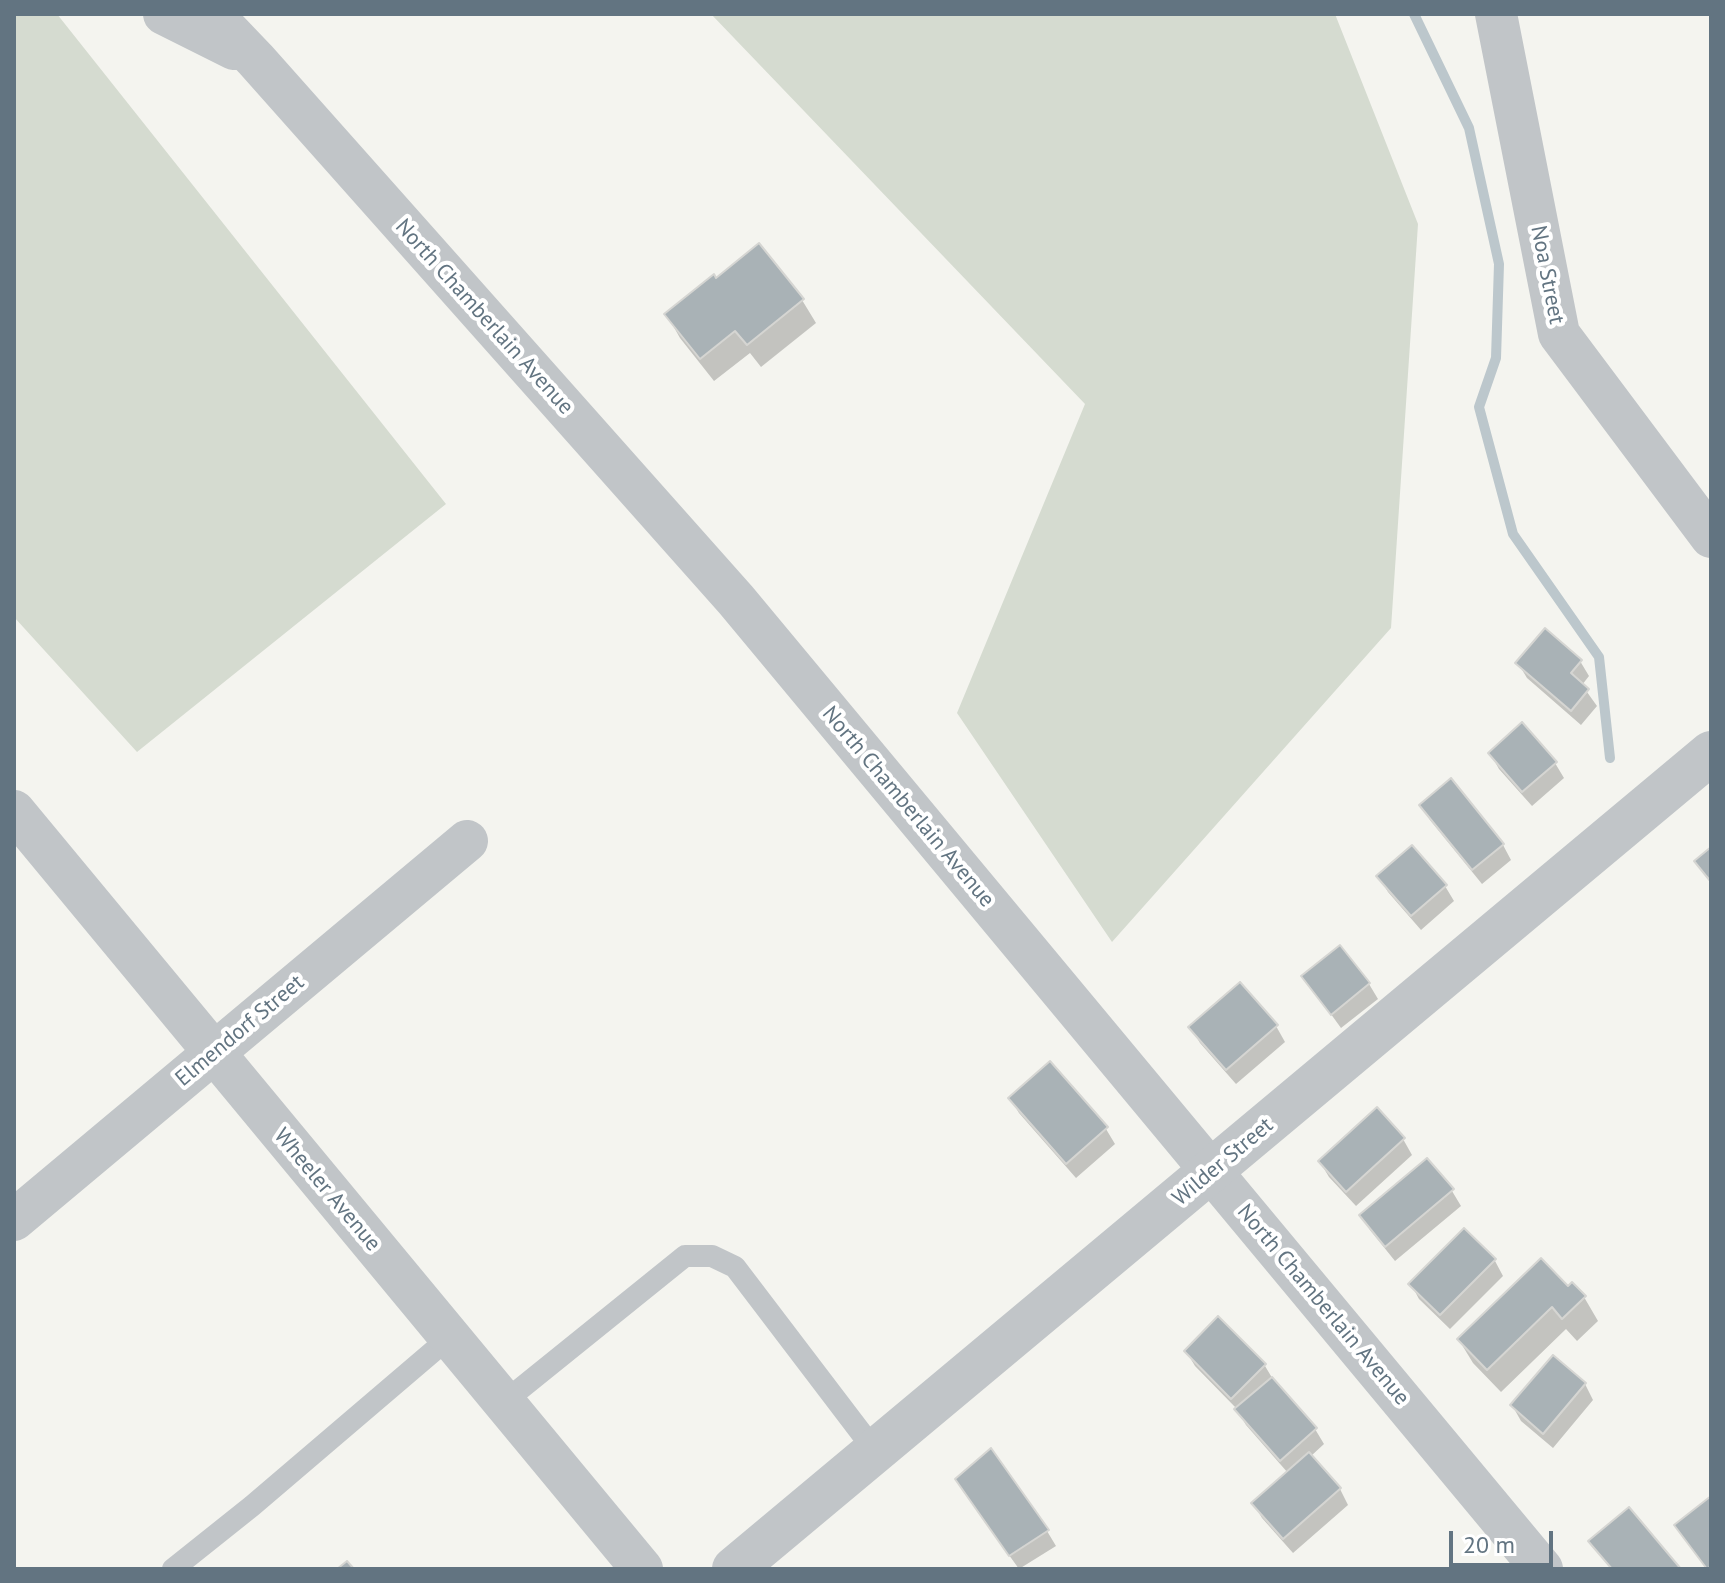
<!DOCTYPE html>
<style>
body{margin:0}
#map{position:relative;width:1725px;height:1583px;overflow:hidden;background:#f4f4ef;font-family:"PT Sans",sans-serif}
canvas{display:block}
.frame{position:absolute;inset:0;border:16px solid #627481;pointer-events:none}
.scale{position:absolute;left:1449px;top:1531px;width:104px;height:36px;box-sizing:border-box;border:4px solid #627481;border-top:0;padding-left:10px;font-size:24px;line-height:28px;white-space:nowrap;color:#627481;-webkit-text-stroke:6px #fff;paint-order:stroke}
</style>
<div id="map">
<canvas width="1725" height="1583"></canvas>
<div class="frame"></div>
<div class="scale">20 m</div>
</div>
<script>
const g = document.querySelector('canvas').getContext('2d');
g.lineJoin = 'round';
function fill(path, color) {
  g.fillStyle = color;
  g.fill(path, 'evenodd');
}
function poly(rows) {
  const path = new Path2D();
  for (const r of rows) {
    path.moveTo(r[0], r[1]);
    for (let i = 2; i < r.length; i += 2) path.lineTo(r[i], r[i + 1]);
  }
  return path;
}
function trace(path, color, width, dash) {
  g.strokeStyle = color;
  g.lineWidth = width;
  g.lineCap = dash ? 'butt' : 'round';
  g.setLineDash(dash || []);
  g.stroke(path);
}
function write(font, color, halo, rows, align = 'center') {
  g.font = font + ' "PT Sans",sans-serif';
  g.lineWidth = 8;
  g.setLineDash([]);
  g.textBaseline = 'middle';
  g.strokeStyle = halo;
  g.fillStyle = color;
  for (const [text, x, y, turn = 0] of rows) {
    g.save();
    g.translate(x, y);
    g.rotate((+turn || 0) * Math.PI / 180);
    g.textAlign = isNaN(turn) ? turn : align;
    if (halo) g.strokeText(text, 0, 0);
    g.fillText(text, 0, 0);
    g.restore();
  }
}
fill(poly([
 [14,14,57,14,446,504,137,752,14,617],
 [711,14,1335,14,1418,224,1391,628,1112,942,957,713,1085,404]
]), '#d5dbd0');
fill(poly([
 [802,300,816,323,761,367,750,353,714,381,680,338,667,315],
 [1580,661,1589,676,1582,685,1597,706,1581,725,1527,678,1518,663],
 [1490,753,1555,763,1564,778,1532,806,1499,769],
 [1421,805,1503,845,1511,860,1482,884,1430,820],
 [1379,877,1445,886,1454,901,1421,930,1388,892],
 [1304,977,1369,984,1378,999,1341,1028],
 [1276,1026,1285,1042,1236,1084,1200,1043,1191,1028],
 [1010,1098,1106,1129,1115,1144,1076,1178,1019,1113],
 [1403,1139,1412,1155,1356,1206,1329,1177,1320,1162],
 [1427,1161,1452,1191,1461,1206,1395,1261,1370,1230,1361,1215],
 [1464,1231,1495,1261,1503,1276,1450,1329,1419,1299,1411,1284],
 [1567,1289,1584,1297,1598,1321,1577,1341,1566,1329,1501,1392,1473,1363,1459,1340],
 [1218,1319,1265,1366,1274,1381,1315,1429,1324,1444,1311,1456,1340,1489,1348,1505,1293,1553,1262,1518,1253,1503,1288,1473,1246,1425,1236,1408,1195,1366,1186,1351],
 [1585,1384,1593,1400,1553,1448,1521,1421,1512,1405],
 [966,1495,1047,1531,1056,1546,1019,1569]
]), '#0003');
trace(poly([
 [1414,14,1469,128,1499,264,1496,358,1479,407,1513,534,1599,657,1610,758]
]), '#bcc7cc', 10);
const building = poly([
 [759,243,804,299,747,345,735,331,700,359,664,314,714,274,716,278,759,243],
 [1545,628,1582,660,1571,673,1589,689,1571,711,1515,663,1545,628],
 [1522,722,1557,762,1522,792,1488,753,1522,722],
 [1451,778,1504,844,1472,870,1419,805,1451,778],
 [1412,845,1447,885,1411,916,1376,876,1412,845],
 [1711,847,1711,882,1694,861,1711,847],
 [1340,945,1370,983,1331,1015,1301,976,1340,945],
 [1240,982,1278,1025,1226,1070,1188,1027,1240,982],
 [1050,1061,1108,1127,1066,1164,1008,1098,1050,1061],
 [1377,1107,1405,1138,1346,1192,1318,1161,1377,1107],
 [1427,1158,1454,1189,1385,1247,1359,1215,1427,1158],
 [1464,1228,1496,1259,1440,1315,1408,1284,1464,1228],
 [1541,1258,1568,1286,1572,1282,1586,1296,1562,1319,1552,1307,1487,1370,1457,1339,1541,1258],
 [1218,1316,1266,1364,1231,1399,1184,1351,1218,1316],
 [1553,1355,1586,1383,1543,1434,1510,1405,1553,1355],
 [1272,1377,1317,1428,1280,1461,1234,1409,1272,1377],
 [991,1448,1049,1530,1009,1556,955,1479,991,1448],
 [1309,1452,1341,1488,1283,1539,1251,1503,1309,1452],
 [1711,1496,1711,1566,1707,1569,1674,1525,1711,1496],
 [1629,1507,1681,1569,1612,1569,1588,1541,1629,1507],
 [347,1561,354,1569,337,1569,347,1561]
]);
fill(building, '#a9b2b6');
trace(building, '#d5d5d2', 2);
trace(poly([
 [504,1402,685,1256,712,1256,735,1267,875,1451],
 [173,1569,252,1506,450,1337]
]), '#c1c5c8', 22);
trace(poly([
 [164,14,234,49],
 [212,14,256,60,736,600,1542,1569],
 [1496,14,1559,334,1711,537],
 [14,811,642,1569],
 [14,1220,467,841]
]), '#c1c5c8', 42);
trace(poly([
 [734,1569,1711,753]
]), '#c1c5c8', 44);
write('22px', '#627481', '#fff', [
 ["Noa Street",1547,275,79],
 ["North Chamberlain Avenue",484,317,48],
 ["North Chamberlain Avenue",908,807,50],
 ["Elmendorf Street",240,1031,-40],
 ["Wilder Street",1223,1162,-40],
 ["Wheeler Avenue",327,1190,50],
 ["North Chamberlain Avenue",1323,1305,50]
]);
</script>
